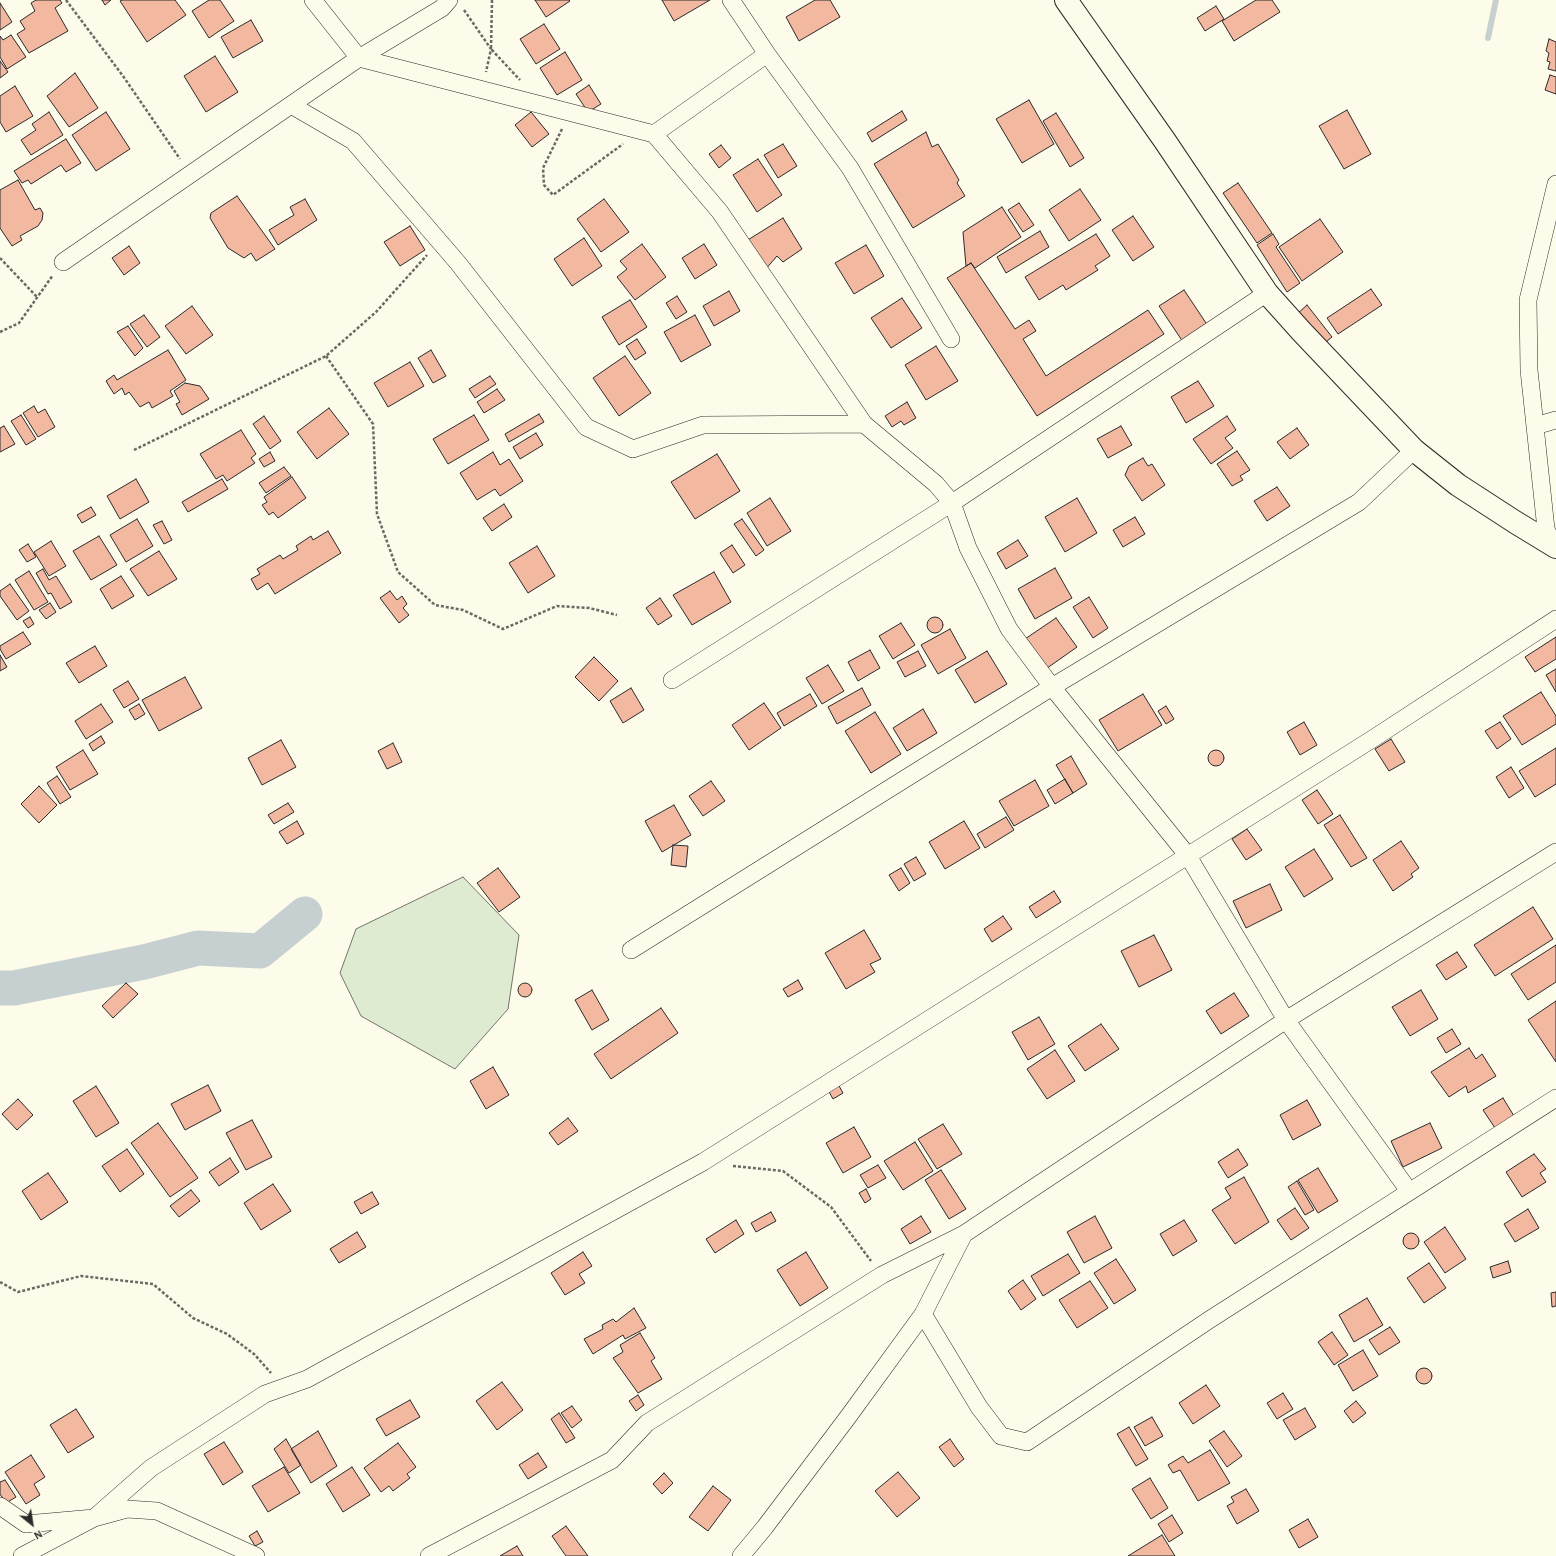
<!DOCTYPE html>
<style>
body{margin:0}
#map{position:relative;width:1556px;height:1556px;overflow:hidden;background:#fdfbea;font-family:"Alegreya Sans",sans-serif}
canvas{display:block}
.north{position:absolute;left:12px;top:1504px;width:40px;height:40px;-webkit-text-stroke:3px #fdfbea;paint-order:stroke;rotate:150deg;font-size:11px;font-weight:700;line-height:16px;text-align:center;color:#2b2b2b}
.north::after{content:'';display:block;margin:auto;width:14px;height:18px;background:#2b2b2b;clip-path:polygon(50% 0,100% 100%,50% 72%,0 100%)}
</style>
<div id="map">
<canvas width="1556" height="1556"></canvas>
<div class="north">N</div>
</div>
<script>
const g = document.querySelector('canvas').getContext('2d');
g.lineJoin = 'round';
function fill(path, color) {
  g.fillStyle = color;
  g.fill(path, 'evenodd');
}
function poly(rows) {
  const path = new Path2D();
  for (const r of rows) {
    if (r.length === 3) {
      path.moveTo(r[0] + r[2], r[1]);
      path.arc(r[0], r[1], r[2], 0, 2 * Math.PI);
      continue;
    }
    path.moveTo(r[0], r[1]);
    for (let i = 2; i < r.length; i += 2) path.lineTo(r[i], r[i + 1]);
  }
  return path;
}
function trace(path, color, width, dash) {
  g.strokeStyle = color;
  g.lineWidth = width;
  g.lineCap = dash ? 'butt' : 'round';
  g.setLineDash(dash || []);
  g.stroke(path);
}
const green = poly([
 [463,877,519,935,508,1009,455,1069,361,1016,340,973,356,929,463,877]
]);
fill(green, '#deebd1');
trace(green, '#74746e', 1);
trace(poly([
 [1488,38,1496,0]
]), '#c7d0d0', 6);
trace(poly([
 [0,988,14,988,144,962,198,948,260,951,305,914]
]), '#c7d0d0', 35);
const building = poly([
 [36,0,60,0,62,3,55,8,68,31,29,53,17,34,25,29,20,21,35,11,31,3,36,0],
 [102,0,111,0,105,5,102,0],
 [122,0,175,0,186,15,147,42,120,1,122,0],
 [209,0,220,0,234,21,209,38,192,11,209,0],
 [535,0,569,0,570,1,546,17,535,0],
 [662,0,710,0,674,21,662,0],
 [815,0,830,0,840,17,799,41,786,17,815,0],
 [1256,0,1272,0,1280,12,1234,41,1222,21,1256,0],
 [0,3,12,22,0,30,0,3],
 [1216,6,1224,19,1205,31,1197,18,1216,6],
 [251,20,263,41,233,58,221,37,251,20],
 [544,24,560,49,536,64,520,39,544,24],
 [11,35,26,57,7,69,0,57,0,36,3,40,11,35],
 [1549,39,1556,42,1556,71,1548,69,1550,62,1547,61,1549,53,1546,51,1549,39],
 [565,52,582,80,557,95,540,68,565,52],
 [215,56,238,92,206,112,184,76,215,56],
 [0,61,8,72,0,78,0,61],
 [75,73,98,108,69,127,47,96,75,73],
 [1550,75,1556,77,1556,94,1545,90,1550,75],
 [589,85,601,104,588,112,576,94,589,85],
 [15,86,33,116,6,132,0,122,0,96,15,86],
 [1029,100,1054,144,1022,163,996,119,1029,100],
 [1347,110,1371,154,1344,169,1319,126,1347,110],
 [902,111,907,120,872,142,867,133,902,111],
 [49,112,63,135,31,155,21,140,36,130,32,124,49,112],
 [106,112,130,149,96,171,72,135,106,112],
 [531,112,549,134,532,147,515,125,531,112],
 [1056,113,1084,158,1070,167,1043,121,1056,113],
 [926,132,932,147,938,144,959,180,957,183,965,196,913,228,874,164,926,132],
 [66,139,81,163,66,172,61,165,31,184,28,180,22,183,14,171,66,139],
 [783,144,797,166,778,178,764,155,783,144],
 [721,145,731,158,719,168,709,154,721,145],
 [758,159,782,195,757,212,733,175,758,159],
 [18,180,35,210,40,208,43,213,42,220,38,226,20,236,22,240,12,246,0,228,0,190,18,180],
 [1238,183,1272,233,1257,243,1223,193,1238,183],
 [1080,189,1101,220,1069,241,1049,210,1080,189],
 [237,196,275,249,256,261,251,253,244,258,228,248,210,218,211,213,237,196],
 [305,199,317,220,278,245,269,230,294,215,290,207,305,199],
 [604,199,629,232,601,252,577,219,604,199],
 [1019,203,1034,225,1023,232,1008,210,1019,203],
 [1002,207,1021,237,975,268,971,263,966,266,963,232,1002,207],
 [1133,216,1154,247,1133,261,1112,230,1133,216],
 [783,218,802,249,783,262,777,256,765,270,743,243,783,218],
 [1320,219,1343,252,1302,281,1279,247,1320,219],
 [410,226,425,250,400,266,384,242,410,226],
 [1040,231,1049,247,1006,273,997,257,1040,231],
 [1096,234,1110,256,1095,266,1098,270,1066,290,1063,285,1039,300,1025,277,1096,234],
 [1273,234,1279,244,1276,247,1300,283,1287,292,1257,245,1273,234],
 [584,238,602,266,572,286,554,259,584,238],
 [642,244,666,277,635,300,617,277,627,269,620,261,642,244],
 [704,244,717,265,695,279,682,258,704,244],
 [866,245,884,276,854,294,835,263,866,245],
 [129,246,140,263,124,275,112,258,129,246],
 [971,263,1015,329,1029,320,1036,331,1023,339,1046,376,1148,310,1164,334,1037,416,947,278,971,263],
 [1371,289,1382,305,1338,334,1327,318,1371,289],
 [1184,290,1208,326,1183,342,1159,306,1184,290],
 [729,291,740,311,714,326,703,306,729,291],
 [677,296,687,312,676,319,666,303,677,296],
 [902,298,922,328,891,348,871,318,902,298],
 [630,300,647,327,619,345,602,317,630,300],
 [1307,305,1332,337,1321,346,1296,315,1307,305],
 [192,306,213,335,186,354,165,326,192,306],
 [144,315,160,337,147,347,130,324,144,315],
 [695,315,711,345,681,362,664,332,695,315],
 [128,326,143,348,135,356,117,332,128,326],
 [637,339,646,353,635,360,626,346,637,339],
 [936,346,958,381,926,400,905,365,936,346],
 [168,350,186,380,170,391,173,396,152,408,149,402,140,407,129,392,125,395,122,388,114,394,106,381,114,375,117,380,168,350],
 [431,350,446,376,433,383,418,358,431,350],
 [625,356,651,393,619,416,593,378,625,356],
 [410,362,424,386,388,407,374,383,410,362],
 [490,376,496,384,475,398,469,389,490,376],
 [1198,381,1214,406,1186,423,1171,397,1198,381],
 [185,383,200,386,209,399,182,415,176,404,180,402,174,391,185,383],
 [497,389,505,400,484,413,477,402,497,389],
 [907,402,916,418,904,425,901,421,892,427,885,416,907,402],
 [34,406,38,413,45,409,55,427,38,437,23,413,34,406],
 [329,408,349,434,317,459,297,432,329,408],
 [539,414,544,422,509,442,505,434,539,414],
 [21,415,36,439,26,445,11,421,21,415],
 [474,415,489,440,448,464,433,439,474,415],
 [264,416,281,441,270,449,253,424,264,416],
 [1227,416,1236,430,1225,438,1233,448,1211,464,1193,439,1227,416],
 [4,426,15,444,0,452,0,428,4,426],
 [1121,426,1132,445,1108,458,1097,439,1121,426],
 [1297,428,1309,445,1290,459,1277,442,1297,428],
 [241,430,256,454,251,458,255,463,227,481,223,475,216,479,200,454,241,430],
 [536,433,543,445,520,459,513,447,536,433],
 [1237,451,1250,470,1240,476,1243,480,1232,486,1217,464,1237,451],
 [270,452,275,461,264,467,259,459,270,452],
 [493,452,500,465,509,459,523,481,500,496,495,489,477,500,460,473,493,452],
 [717,454,740,491,695,519,671,482,717,454],
 [1143,458,1148,466,1152,464,1165,485,1142,501,1125,475,1129,466,1143,458],
 [284,467,291,476,266,493,259,483,284,467],
 [292,477,306,498,278,518,273,512,269,515,262,505,267,502,264,497,292,477],
 [136,479,149,502,120,519,107,496,136,479],
 [222,479,228,489,188,512,182,502,222,479],
 [1277,487,1290,506,1267,521,1254,501,1277,487],
 [770,498,791,531,767,546,747,513,770,498],
 [1077,498,1097,533,1065,552,1045,517,1077,498],
 [504,504,512,517,492,531,483,518,504,504],
 [91,507,96,515,82,523,77,515,91,507],
 [1135,517,1145,534,1123,547,1113,530,1135,517],
 [137,519,153,546,126,562,110,535,137,519],
 [742,519,764,550,756,556,734,524,742,519],
 [162,521,172,540,164,544,153,525,162,521],
 [328,531,341,553,275,594,268,583,257,590,251,579,260,574,257,569,280,555,283,559,298,550,296,546,311,536,313,540,328,531],
 [99,536,117,565,91,580,73,551,99,536],
 [1018,540,1028,556,1006,569,997,553,1018,540],
 [51,541,66,566,49,576,34,552,51,541],
 [28,544,36,557,27,562,19,550,28,544],
 [732,545,745,565,733,573,720,553,732,545],
 [537,546,555,576,528,593,509,563,537,546],
 [159,551,177,579,148,596,130,569,159,551],
 [1055,568,1072,598,1035,619,1018,589,1055,568],
 [43,569,49,580,56,576,72,602,60,609,51,593,48,594,36,573,43,569],
 [29,571,48,602,34,610,15,580,29,571],
 [714,572,731,602,692,625,673,595,714,572],
 [121,576,134,596,112,609,100,589,121,576],
 [10,584,29,611,17,620,0,596,0,591,10,584],
 [390,591,397,600,402,596,407,604,403,608,409,615,399,623,380,598,390,591],
 [1089,597,1108,628,1093,638,1073,607,1089,597],
 [660,598,672,616,658,625,646,608,660,598],
 [50,603,56,612,46,619,39,610,50,603],
 [30,617,34,624,28,628,23,621,30,617],
 [935,625,8],
 [1056,618,1077,647,1043,671,1022,641,1056,618],
 [901,623,915,645,893,659,879,636,901,623],
 [950,629,966,658,938,674,921,645,950,629],
 [23,632,31,644,6,659,0,649,0,646,23,632],
 [1556,637,1556,659,1535,672,1525,657,1556,637],
 [95,646,107,666,79,683,66,663,95,646],
 [870,650,880,668,858,681,848,662,870,650],
 [918,651,926,666,905,677,897,662,918,651],
 [987,651,1007,684,975,703,955,670,987,651],
 [0,655,7,667,0,671,0,655],
 [594,657,618,681,599,701,575,677,594,657],
 [828,665,844,691,822,704,806,678,828,665],
 [1556,669,1556,692,1546,675,1556,669],
 [185,677,202,708,159,731,142,700,185,677],
 [128,681,139,699,124,708,113,690,128,681],
 [631,688,644,710,623,723,610,701,631,688],
 [862,688,871,705,837,724,828,707,862,688],
 [1541,692,1556,716,1556,724,1522,745,1503,716,1541,692],
 [810,694,817,706,784,726,777,713,810,694],
 [1143,694,1162,725,1118,751,1099,720,1143,694],
 [764,703,781,728,749,750,732,725,764,703],
 [101,704,113,722,86,739,75,721,101,704],
 [139,704,145,714,135,720,129,710,139,704],
 [1166,706,1174,719,1166,724,1158,711,1166,706],
 [923,709,937,733,907,751,893,728,923,709],
 [875,712,901,754,871,773,845,731,875,712],
 [1304,722,1317,745,1300,755,1287,732,1304,722],
 [1500,722,1511,739,1497,749,1485,731,1500,722],
 [101,736,105,743,93,751,89,744,101,736],
 [1391,739,1405,762,1389,771,1375,749,1391,739],
 [281,740,296,767,262,785,248,758,281,740],
 [393,743,402,762,387,769,378,751,393,743],
 [1556,748,1556,784,1535,797,1519,771,1556,748],
 [83,750,98,774,70,790,56,767,83,750],
 [1216,758,8],
 [1071,756,1087,784,1073,793,1056,765,1071,756],
 [1511,767,1524,788,1509,798,1496,777,1511,767],
 [57,776,71,797,60,804,47,783,57,776],
 [1065,779,1073,793,1055,804,1047,790,1065,779],
 [1035,780,1049,806,1014,826,999,801,1035,780],
 [711,781,725,801,703,816,689,796,711,781],
 [39,786,57,805,39,823,21,804,39,786],
 [1317,790,1333,814,1318,824,1302,800,1317,790],
 [288,803,294,812,274,824,268,815,288,803],
 [674,805,691,835,662,852,645,821,674,805],
 [1340,815,1367,858,1351,867,1324,825,1340,815],
 [1006,817,1014,830,985,848,977,834,1006,817],
 [297,821,304,834,287,844,279,832,297,821],
 [964,821,980,848,945,869,929,842,964,821],
 [1247,829,1262,850,1246,860,1232,839,1247,829],
 [1401,841,1419,868,1411,874,1413,877,1393,891,1373,860,1401,841],
 [673,845,688,846,686,867,671,865,673,845],
 [1314,849,1333,879,1304,897,1285,867,1314,849],
 [916,857,926,874,914,881,904,864,916,857],
 [498,868,520,897,499,912,477,883,498,868],
 [901,868,910,883,899,891,889,875,901,868],
 [1270,884,1282,910,1246,928,1233,901,1270,884],
 [1054,891,1061,902,1036,918,1029,907,1054,891],
 [1533,907,1553,939,1495,976,1474,945,1533,907],
 [1003,916,1012,929,992,942,984,929,1003,916],
 [864,930,881,959,870,964,875,972,846,989,825,953,864,930],
 [1154,935,1172,970,1139,987,1121,951,1154,935],
 [1556,945,1556,982,1528,1000,1511,974,1556,945],
 [1457,952,1467,967,1446,980,1436,965,1457,952],
 [798,980,803,989,788,997,783,989,798,980],
 [525,990,7],
 [126,983,138,994,113,1018,102,1006,126,983],
 [592,990,609,1020,592,1030,575,1000,592,990],
 [1421,990,1438,1019,1410,1036,1392,1007,1421,990],
 [1234,993,1249,1016,1221,1034,1206,1011,1234,993],
 [1556,1001,1556,1062,1528,1020,1556,1001],
 [661,1008,678,1033,611,1079,594,1054,661,1008],
 [1039,1017,1055,1044,1028,1060,1012,1032,1039,1017],
 [1101,1024,1119,1049,1085,1071,1068,1046,1101,1024],
 [1452,1029,1461,1044,1446,1053,1437,1038,1452,1029],
 [1469,1048,1476,1059,1482,1054,1496,1076,1468,1093,1466,1086,1449,1097,1431,1072,1469,1048],
 [1055,1050,1075,1081,1047,1099,1027,1069,1055,1050],
 [493,1067,509,1095,486,1109,470,1081,493,1067],
 [838,1084,843,1093,833,1099,828,1090,838,1084],
 [208,1085,221,1111,185,1130,171,1104,208,1085],
 [96,1086,119,1123,96,1137,73,1101,96,1086],
 [1503,1098,1514,1116,1495,1128,1483,1110,1503,1098],
 [18,1099,33,1115,17,1130,2,1114,18,1099],
 [1307,1100,1321,1125,1293,1140,1280,1115,1307,1100],
 [568,1118,578,1131,558,1145,549,1133,568,1118],
 [252,1120,272,1157,246,1170,226,1133,252,1120],
 [158,1123,198,1178,170,1197,131,1143,158,1123],
 [1430,1123,1442,1148,1403,1167,1391,1141,1430,1123],
 [943,1124,962,1154,937,1169,918,1139,943,1124],
 [854,1127,871,1157,843,1173,826,1143,854,1127],
 [915,1142,933,1171,903,1190,884,1161,915,1142],
 [127,1149,144,1174,120,1192,102,1166,127,1149],
 [1238,1149,1248,1165,1228,1178,1218,1162,1238,1149],
 [1534,1154,1546,1169,1540,1173,1546,1182,1522,1197,1506,1172,1534,1154],
 [230,1158,239,1172,219,1186,209,1172,230,1158],
 [878,1165,886,1178,868,1188,860,1175,878,1165],
 [1318,1168,1338,1201,1318,1213,1298,1180,1318,1168],
 [941,1170,966,1209,949,1219,925,1180,941,1170],
 [48,1173,68,1202,41,1220,22,1191,48,1173],
 [1244,1177,1269,1222,1235,1244,1212,1210,1231,1198,1225,1188,1244,1177],
 [1297,1181,1314,1210,1305,1215,1288,1187,1297,1181],
 [273,1184,291,1211,261,1230,244,1203,273,1184],
 [866,1189,871,1199,865,1203,859,1193,866,1189],
 [191,1190,200,1201,179,1217,170,1206,191,1190],
 [372,1192,379,1204,361,1214,354,1202,372,1192],
 [1295,1208,1309,1228,1291,1240,1277,1220,1295,1208],
 [1528,1209,1539,1228,1515,1242,1504,1224,1528,1209],
 [771,1212,776,1221,756,1232,751,1223,771,1212],
 [921,1216,931,1232,910,1244,901,1229,921,1216],
 [1095,1216,1112,1248,1084,1263,1067,1232,1095,1216],
 [736,1220,744,1234,715,1253,706,1239,736,1220],
 [1184,1220,1197,1241,1173,1256,1160,1234,1184,1220],
 [1445,1227,1466,1259,1445,1273,1424,1242,1445,1227],
 [357,1232,366,1247,339,1263,330,1249,357,1232],
 [1411,1241,8],
 [583,1252,592,1266,579,1274,585,1283,565,1295,551,1273,583,1252],
 [806,1252,828,1288,800,1306,777,1270,806,1252],
 [1068,1254,1080,1273,1043,1296,1031,1276,1068,1254],
 [1116,1259,1136,1290,1114,1304,1094,1273,1116,1259],
 [1508,1261,1511,1272,1493,1278,1490,1267,1508,1261],
 [1429,1263,1446,1288,1424,1303,1407,1278,1429,1263],
 [1023,1280,1036,1299,1021,1310,1008,1291,1023,1280],
 [1090,1281,1108,1308,1077,1328,1059,1300,1090,1281],
 [1556,1292,1556,1306,1552,1307,1551,1293,1556,1292],
 [1367,1298,1383,1325,1354,1342,1339,1315,1367,1298],
 [634,1308,646,1328,625,1339,623,1335,593,1354,584,1339,603,1329,602,1325,613,1319,616,1322,634,1308],
 [1390,1327,1400,1342,1379,1355,1369,1340,1390,1327],
 [1332,1332,1348,1355,1334,1365,1318,1342,1332,1332],
 [640,1333,655,1358,651,1361,662,1379,638,1393,613,1358,623,1352,620,1345,640,1333],
 [1363,1350,1378,1376,1353,1391,1338,1365,1363,1350],
 [1424,1376,8],
 [502,1382,523,1410,497,1430,476,1401,502,1382],
 [1206,1385,1220,1406,1193,1424,1179,1403,1206,1385],
 [1283,1393,1293,1409,1277,1419,1267,1403,1283,1393],
 [638,1395,644,1405,636,1411,629,1401,638,1395],
 [410,1400,420,1417,386,1436,376,1419,410,1400],
 [1356,1401,1366,1413,1353,1423,1344,1411,1356,1401],
 [572,1406,582,1420,572,1428,561,1413,572,1406],
 [1305,1408,1316,1427,1295,1440,1283,1420,1305,1408],
 [76,1409,94,1437,68,1453,50,1425,76,1409],
 [559,1413,575,1438,566,1443,551,1419,559,1413],
 [1152,1417,1163,1436,1145,1446,1134,1427,1152,1417],
 [1129,1427,1148,1459,1136,1466,1117,1434,1129,1427],
 [318,1431,337,1466,311,1483,291,1449,318,1431],
 [1224,1431,1242,1456,1227,1467,1209,1441,1224,1431],
 [286,1439,301,1465,289,1473,274,1449,286,1439],
 [950,1439,964,1459,954,1467,939,1447,950,1439],
 [224,1442,243,1472,223,1485,204,1454,224,1442],
 [398,1443,416,1467,407,1474,410,1478,393,1491,389,1486,381,1492,364,1468,398,1443],
 [1210,1450,1230,1483,1198,1501,1180,1470,1173,1473,1168,1465,1183,1456,1188,1463,1210,1450],
 [538,1453,547,1467,528,1479,519,1465,538,1453],
 [31,1455,45,1477,34,1484,40,1495,26,1504,5,1472,31,1455],
 [284,1467,300,1493,268,1512,252,1486,284,1467],
 [352,1467,370,1495,343,1512,326,1484,352,1467],
 [898,1472,920,1498,897,1517,875,1491,898,1472],
 [664,1473,673,1483,662,1494,653,1484,664,1473],
 [1150,1478,1168,1508,1151,1519,1132,1489,1150,1478],
 [5,1480,16,1497,6,1503,0,1494,0,1482,5,1480],
 [713,1486,731,1500,708,1531,689,1517,713,1486],
 [1246,1489,1259,1511,1237,1524,1227,1506,1234,1502,1231,1497,1246,1489],
 [1172,1515,1183,1533,1169,1542,1158,1524,1172,1515],
 [1308,1519,1318,1537,1299,1548,1289,1530,1308,1519],
 [566,1526,588,1556,566,1556,552,1536,566,1526],
 [257,1531,263,1542,255,1546,249,1536,257,1531],
 [1162,1535,1175,1556,1128,1556,1162,1535],
 [517,1546,523,1556,500,1556,517,1546]
]);
fill(building, '#f2b8a0');
trace(building, '#2b2b2b', 1);
const minor = poly([
 [313,0,359,58,654,134,720,212,864,424,936,484,952,503,968,548,1009,629,1052,687,1188,856,1286,1020,1409,1191],
 [731,0,767,54,850,168,951,339],
 [291,105,353,141,458,263,586,427,633,449,703,425,864,424],
 [654,134,767,54],
 [63,262,359,58,442,8,449,0],
 [1535,426,1556,420],
 [1554,546,1546,529,1529,370,1528,300,1556,184],
 [672,680,952,503,1267,293],
 [631,950,1052,687,1359,502,1414,450],
 [923,1314,979,1407,1001,1436,1027,1442,1209,1320,1556,1098],
 [0,1506,26,1524,94,1518,127,1509,157,1511,256,1556],
 [22,1556,94,1518,151,1468,265,1394,307,1379,703,1162,1374,738,1556,619],
 [429,1556,612,1460,647,1423,882,1275,964,1234,1286,1020,1556,852],
 [741,1556,765,1527,848,1417,923,1314,964,1234]
]);
const trunk = poly([
 [1066,0,1165,141,1267,293,1302,332,1414,450,1458,485,1515,522,1556,547]
]);
trace(minor, '#2b2b2b', 18);
trace(trunk, '#2b2b2b', 24);
trace(poly([
 [66,0,123,76,180,159],
 [492,0,491,49,520,80],
 [464,10,491,49,486,72],
 [562,129,543,168,544,185,553,195,623,144],
 [0,258,37,297],
 [0,332,19,323,53,275],
 [326,356,373,424,377,514,398,572,435,605,463,610,503,629,557,606,589,608,617,615],
 [134,450,326,356,376,312,427,255],
 [733,1166,783,1171,831,1207,871,1261],
 [0,1282,18,1292,81,1276,153,1284,193,1318,227,1334,254,1354,271,1373]
]), '#6a6964', 2.5, [3, 2]);
trace(minor, '#fdfbea', 17);
trace(trunk, '#fdfbea', 22);
</script>
